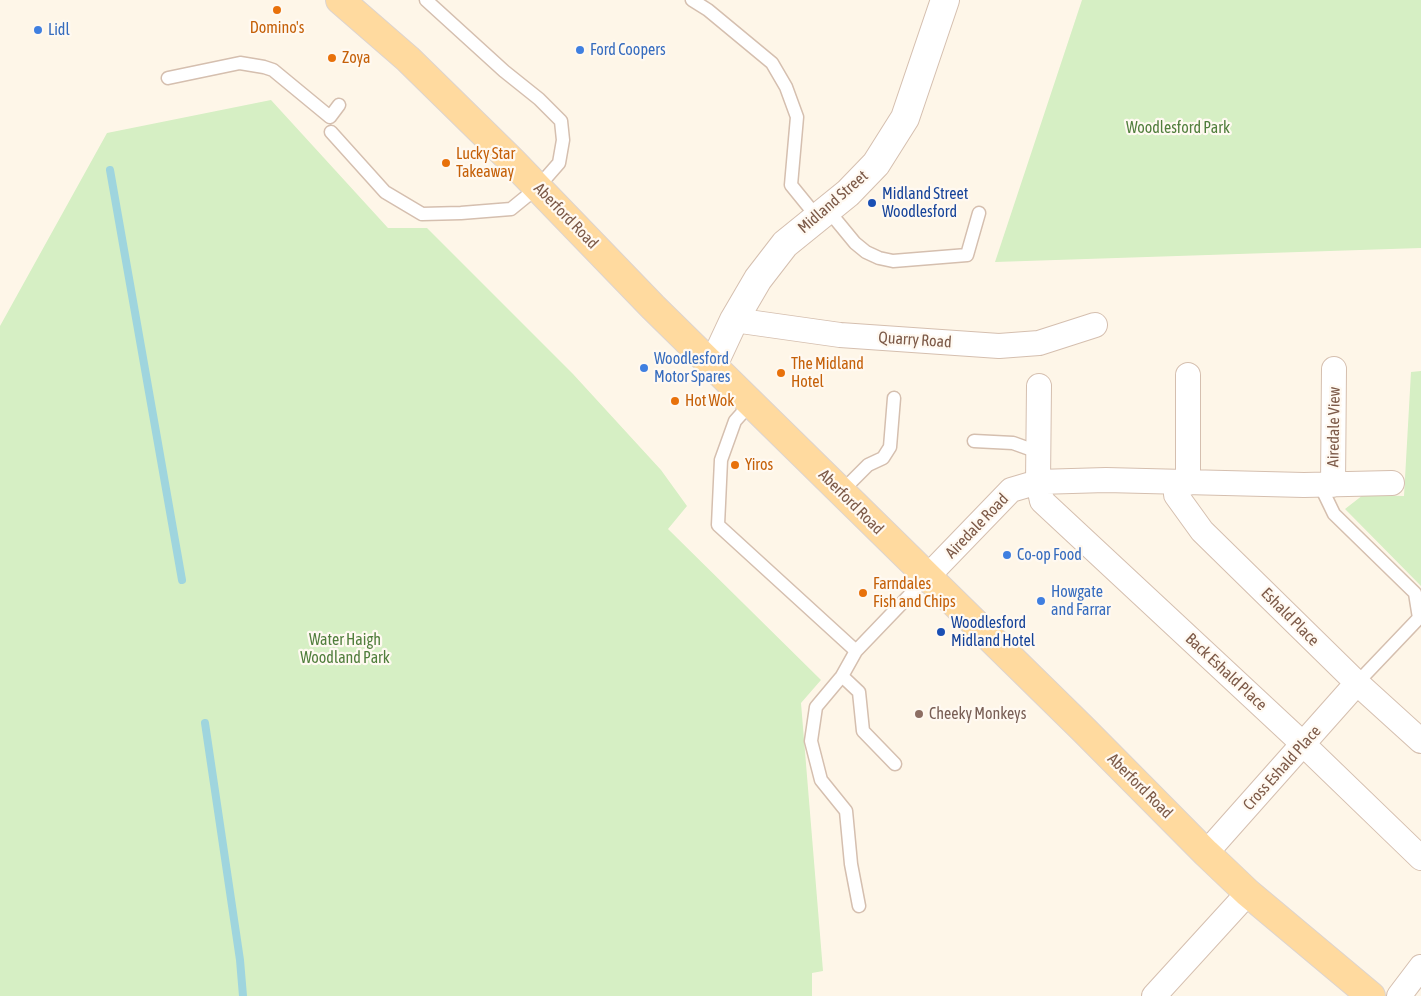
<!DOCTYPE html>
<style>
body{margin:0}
canvas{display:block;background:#fef6e8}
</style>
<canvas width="1421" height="996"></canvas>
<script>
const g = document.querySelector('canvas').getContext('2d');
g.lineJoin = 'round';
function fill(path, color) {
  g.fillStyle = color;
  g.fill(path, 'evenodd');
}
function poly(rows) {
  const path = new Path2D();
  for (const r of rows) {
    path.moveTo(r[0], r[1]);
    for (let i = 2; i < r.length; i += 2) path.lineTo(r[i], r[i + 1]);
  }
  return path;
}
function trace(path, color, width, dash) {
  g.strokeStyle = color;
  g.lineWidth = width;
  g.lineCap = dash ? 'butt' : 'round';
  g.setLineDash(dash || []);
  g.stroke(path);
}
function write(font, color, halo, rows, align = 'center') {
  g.font = font + ' "Asap Condensed",sans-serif';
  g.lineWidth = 4.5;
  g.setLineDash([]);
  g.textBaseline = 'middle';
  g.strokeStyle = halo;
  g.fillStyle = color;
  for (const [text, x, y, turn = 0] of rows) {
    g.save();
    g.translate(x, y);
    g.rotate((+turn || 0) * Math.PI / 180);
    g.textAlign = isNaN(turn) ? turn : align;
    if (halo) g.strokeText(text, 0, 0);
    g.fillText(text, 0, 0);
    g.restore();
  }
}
fill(poly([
 [1082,0,1421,0,1421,248,995,262],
 [271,100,388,228,427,228,573,374,661,470,687,506,668,529,821,680,801,703,823,971,812,973,812,996,0,996,0,326,107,133],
 [1421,371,1421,586,1345,509,1363,495,1404,496,1411,372]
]), '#d6efc4');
trace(poly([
 [110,170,182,580],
 [205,723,240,960,243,996]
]), '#9fd5de', 8);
const service = poly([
 [692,0,708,10,772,63,786,87,797,117,791,185,817,217],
 [168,78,240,63,264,67,273,70,330,117,339,105],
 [331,132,385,192,422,214,461,213,511,209,538,187,559,163,563,140,561,121,539,99,504,71,426,0],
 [827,209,855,243,866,252,879,258,893,261,967,255,979,213],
 [751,403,735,421,721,460,718,525,856,651,927,577],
 [974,441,1013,443,1038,452],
 [1320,485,1334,514,1415,593,1419,618,1357,683],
 [841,492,868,465,883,458,890,447,894,398],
 [856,651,842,676,816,707,811,741,821,780,846,811,851,864,859,906],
 [842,676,859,692,863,731,895,764]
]);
const minor = poly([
 [734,320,840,335,999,346,1039,343,1095,325],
 [1188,375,1188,483],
 [1039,386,1038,482,1042,501,1303,744,1421,858],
 [1176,482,1176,495,1202,531,1357,683,1421,741],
 [1333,485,1334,369],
 [927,577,1011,490,1038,482,1106,480,1304,485,1392,483],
 [1206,853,1357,683],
 [1154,996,1248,893],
 [1399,996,1421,967]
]);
const tertiary = poly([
 [713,365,734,320,758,279,785,244,848,193,876,164,905,118,945,0]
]);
const primary = poly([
 [340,0,408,59,512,161,653,307,1083,729,1206,853,1248,893,1371,996]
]);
trace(service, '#d5bfaf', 15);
trace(minor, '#d5bfaf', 26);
trace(tertiary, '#d5bfaf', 30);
trace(primary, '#ddd4cf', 30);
trace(service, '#fff', 12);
trace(minor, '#fff', 24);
trace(tertiary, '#fff', 28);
trace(primary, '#ffda9f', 28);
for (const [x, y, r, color] of [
 [277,10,5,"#e8710a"],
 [38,30,5,"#3f7fe0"],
 [580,50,5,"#3f7fe0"],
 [332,58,5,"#e8710a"],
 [446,163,5,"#e8710a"],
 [872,203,5,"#1a4fb4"],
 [644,368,5,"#3f7fe0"],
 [781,373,5,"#e8710a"],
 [675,401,5,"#e8710a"],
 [735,465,5,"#e8710a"],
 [1007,555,5,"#3f7fe0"],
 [863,593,5,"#e8710a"],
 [1041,601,5,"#3f7fe0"],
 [941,632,5,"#1a4fb4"],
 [919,714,5,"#8d6e63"]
]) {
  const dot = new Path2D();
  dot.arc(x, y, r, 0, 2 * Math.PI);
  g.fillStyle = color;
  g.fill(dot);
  trace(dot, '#fff9f1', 2);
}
write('16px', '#c56008', '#fff9f1', [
 ["Domino's",277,28,"center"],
 ["Zoya",342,58],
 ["Lucky Star",456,154],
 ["Takeaway",456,172],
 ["The Midland",791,364],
 ["Hotel",791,382],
 ["Hot Wok",685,401],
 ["Yiros",745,465],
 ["Farndales",873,584],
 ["Fish and Chips",873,602]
], 'left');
write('16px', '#366cbe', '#fff9f1', [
 ["Lidl",48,30],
 ["Ford Coopers",590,50],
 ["Woodlesford",654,359],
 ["Motor Spares",654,377],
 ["Co-op Food",1017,555],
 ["Howgate",1051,592],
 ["and Farrar",1051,610]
], 'left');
write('16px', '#507e3c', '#fff9f1', [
 ["Woodlesford Park",1178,128],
 ["Water Haigh",345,640],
 ["Woodland Park",345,658]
]);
write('16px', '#164399', '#fff9f1', [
 ["Midland Street",882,194],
 ["Woodlesford",882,212],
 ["Woodlesford",951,623],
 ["Midland Hotel",951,641]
], 'left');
write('16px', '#7d5a48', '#fff9f1', [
 ["Midland Street",833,202,-41],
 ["Aberford Road",566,216,46],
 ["Quarry Road",915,340,4],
 ["Airedale View",1334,427,-89],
 ["Aberford Road",851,502,45],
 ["Airedale Road",977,526,-46],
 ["Eshald Place",1290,617,45],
 ["Back Eshald Place",1226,672,43],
 ["Cross Eshald Place",1282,768,-48],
 ["Aberford Road",1140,786,45]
]);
write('16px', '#785e54', '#fff9f1', [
 ["Cheeky Monkeys",929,714]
], 'left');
</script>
